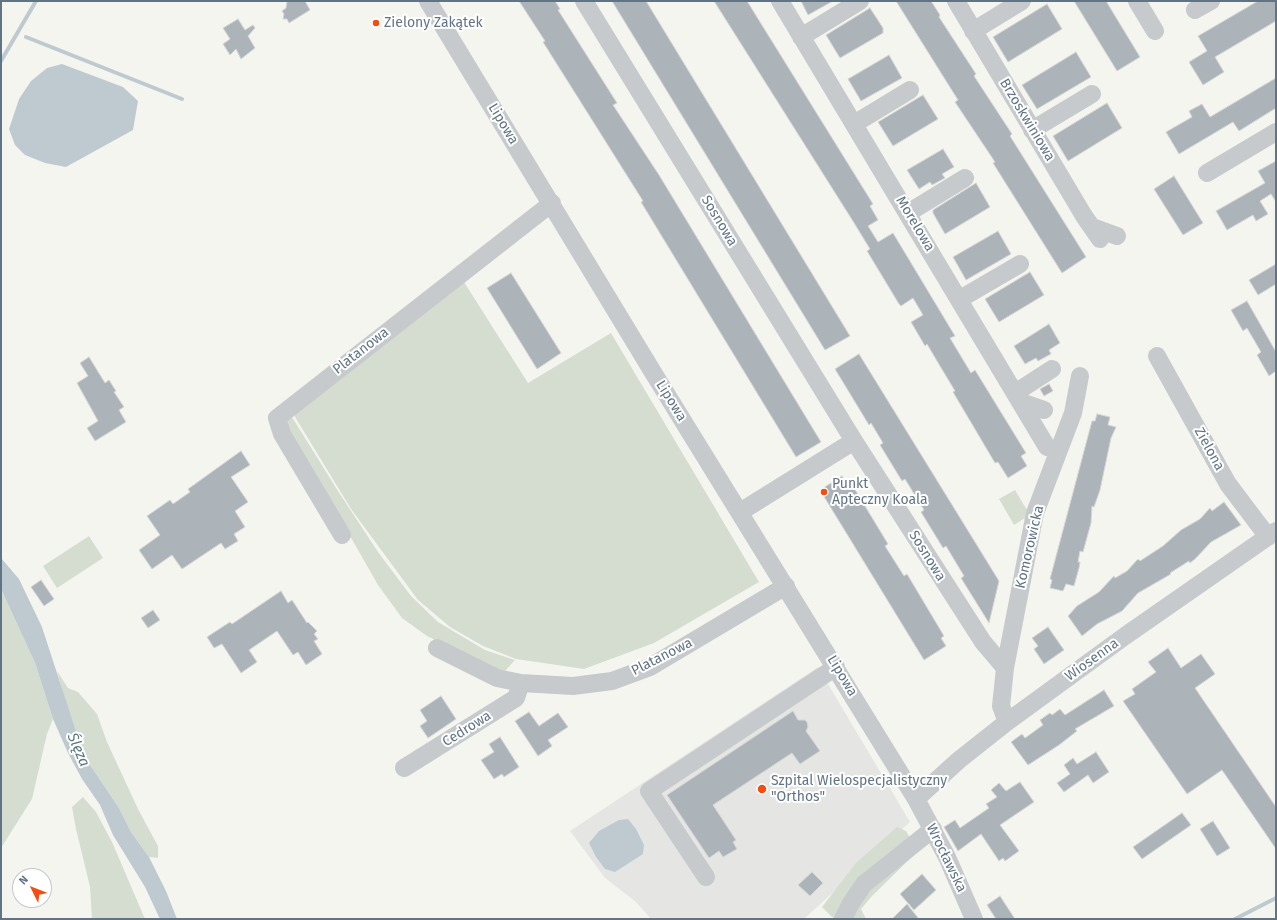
<!DOCTYPE html>
<meta charset="utf-8">
<style>
body{margin:0}
#map{position:relative;width:1277px;height:920px;overflow:hidden;background:#f5f5f0;font-family:"Fira Sans",sans-serif}
canvas{display:block}
.frame{position:absolute;inset:0;border:2px solid #617485;pointer-events:none}
.north{position:absolute;left:12px;top:868px;width:40px;height:40px;box-sizing:border-box;background:#fff;border:1px solid #c0c7ce;border-radius:50%;rotate:313deg;font-size:11px;font-weight:700;line-height:16px;text-align:center;color:#617485}
.north::after{content:'';display:block;margin:auto;width:14px;height:18px;background:#f44c11;clip-path:polygon(50% 0,100% 100%,50% 72%,0 100%)}
</style>
<div id="map">
<canvas width="1277" height="920"></canvas>
<div class="frame"></div>
<div class="north">N</div>
</div>
<script>
const g = document.querySelector('canvas').getContext('2d');
g.lineJoin = 'round';
function fill(path, color) {
  g.fillStyle = color;
  g.fill(path, 'evenodd');
}
function poly(rows) {
  const path = new Path2D();
  for (const r of rows) {
    path.moveTo(r[0], r[1]);
    for (let i = 2; i < r.length; i += 2) path.lineTo(r[i], r[i + 1]);
  }
  return path;
}
function trace(path, color, width, dash) {
  g.strokeStyle = color;
  g.lineWidth = width;
  g.lineCap = dash ? 'butt' : 'round';
  g.setLineDash(dash || []);
  g.stroke(path);
}
function write(font, color, halo, rows, align = 'center') {
  g.font = font + ' "Fira Sans",sans-serif';
  g.lineWidth = 4;
  g.setLineDash([]);
  g.textBaseline = 'middle';
  g.strokeStyle = halo;
  g.fillStyle = color;
  for (const [text, x, y, turn = 0] of rows) {
    g.save();
    g.translate(x, y);
    g.rotate((+turn || 0) * Math.PI / 180);
    g.textAlign = isNaN(turn) ? turn : align;
    if (halo) g.strokeText(text, 0, 0);
    g.fillText(text, 0, 0);
    g.restore();
  }
}
fill(poly([
 [818,667,910,822,804,919,651,919,636,902,605,878,570,831]
]), '#e5e6e4');
fill(poly([
 [464,282,528,383,611,333,759,582,654,643,584,669,516,659,483,646,450,627,418,600,351,509,292,412],
 [292,417,338,491,378,552,411,596,438,622,485,650,515,660,505,671,489,667,427,636,402,618,378,585,325,492,282,424],
 [1015,490,1027,510,1025,518,1014,525,999,499],
 [89,536,103,558,57,588,43,566],
 [1,589,35,663,53,719,47,734,32,799,1,848],
 [57,671,68,688,78,692,97,714,107,742,138,809,158,846,158,858,149,857,131,832,119,808,84,756,67,708],
 [83,797,96,812,112,842,145,919,92,919,90,887,76,829,72,807],
 [897,827,906,831,918,851,872,896,861,909,866,919,837,919,832,917,822,907,856,863]
]), '#d5ddd1');
fill(poly([
 [62,64,123,87,138,101,133,130,66,167,45,163,25,155,15,145,9,129,19,99,31,81,47,68],
 [1,558,19,579,42,627,84,756,119,808,131,832,149,857,166,891,177,919,160,919,145,887,113,835,100,805,82,779,68,753,53,719,35,663,1,589],
 [628,819,636,829,644,845,643,854,615,872,605,869,596,857,589,843,599,831,619,820]
]), '#bfcad0');
trace(poly([
 [26,37,182,99],
 [1,61,36,1],
 [1235,919,1276,898]
]), '#bfcad0', 4);
const building = poly([
 [287,1,305,1,310,10,289,23,287,19,283,19,284,14,282,11,286,8,287,1],
 [519,1,555,1,560,9,558,10,617,103,613,105,659,175,821,442,796,457,641,202,643,201,543,42,545,41,519,1],
 [612,1,646,1,850,336,825,350,612,1],
 [714,1,747,1,873,204,870,206,878,220,868,226,878,242,893,233,955,336,950,338,971,373,975,370,1026,453,1021,456,1027,466,1008,478,998,462,995,463,953,392,955,391,940,366,927,344,925,346,911,322,923,315,913,298,901,306,899,304,867,251,870,249,851,218,714,1],
 [801,1,833,1,808,15,801,1],
 [896,1,931,1,940,15,939,17,976,74,974,76,1012,134,1010,136,1086,257,1062,273,993,163,995,162,955,102,958,100,896,1],
 [1074,1,1106,1,1140,57,1117,71,1074,1],
 [1258,1,1276,1,1276,21,1215,57,1224,72,1203,85,1189,62,1207,51,1198,36,1258,1],
 [1047,4,1062,29,1008,62,993,37,1047,4],
 [870,8,883,28,883,33,840,58,826,35,870,8],
 [238,19,245,30,253,25,255,28,248,36,255,48,241,59,236,49,230,55,223,44,230,39,223,28,238,19],
 [1076,52,1091,77,1037,109,1022,85,1076,52],
 [889,55,902,78,861,101,848,79,889,55],
 [1276,78,1276,108,1239,131,1233,122,1179,154,1166,132,1192,117,1189,111,1202,104,1210,117,1276,78],
 [923,95,938,119,893,146,878,122,923,95],
 [1107,103,1122,128,1068,161,1053,136,1107,103],
 [943,149,954,167,942,174,945,178,932,185,930,182,919,189,907,170,943,149],
 [1276,161,1276,202,1271,194,1260,201,1268,214,1256,221,1253,215,1227,230,1216,211,1265,183,1258,171,1276,161],
 [1174,176,1203,223,1183,235,1154,189,1174,176],
 [976,183,990,207,945,234,933,213,933,210,976,183],
 [998,231,1011,254,966,280,953,257,998,231],
 [1276,264,1276,284,1258,295,1249,280,1276,264],
 [1030,272,1044,295,999,322,985,299,1030,272],
 [511,273,561,353,537,369,487,288,511,273],
 [1247,301,1276,352,1276,371,1269,376,1257,355,1261,352,1247,328,1243,331,1231,310,1247,301],
 [1049,324,1060,343,1049,350,1051,354,1038,361,1036,358,1025,364,1014,346,1049,324],
 [859,354,999,581,989,623,961,578,964,576,946,546,943,548,921,512,924,510,905,479,902,481,880,445,883,443,871,423,869,425,835,369,859,354],
 [89,357,105,383,109,380,116,391,114,392,124,407,119,410,126,422,95,441,87,428,98,421,77,383,88,376,80,363,89,357],
 [1049,384,1053,391,1044,396,1040,389,1049,384],
 [1097,414,1110,417,1108,425,1116,427,1111,438,1100,490,1094,507,1092,506,1091,523,1083,552,1080,551,1078,562,1080,562,1079,568,1074,586,1066,584,1063,591,1050,588,1052,580,1050,579,1092,421,1095,421,1097,414],
 [241,451,250,465,231,477,248,502,235,511,245,527,234,534,238,541,225,549,221,543,182,569,172,555,152,569,139,550,160,535,147,516,170,500,173,504,190,492,188,489,241,451],
 [842,476,847,485,851,483,888,544,885,546,904,576,907,574,944,636,941,638,946,646,924,660,820,490,842,476],
 [1224,502,1241,525,1211,542,1195,559,1190,563,1189,561,1170,573,1171,574,1138,593,1122,611,1097,624,1082,636,1068,616,1077,606,1099,592,1114,576,1115,578,1127,571,1138,559,1140,561,1163,546,1181,530,1200,519,1210,508,1212,511,1224,502],
 [41,580,54,599,44,606,31,587,41,580],
 [281,591,288,603,292,600,307,623,308,622,317,631,314,634,318,639,314,641,322,654,306,665,298,652,293,655,277,631,249,650,257,662,241,673,222,644,214,648,207,637,230,622,232,624,281,591],
 [153,610,160,620,148,628,141,618,153,610],
 [1048,627,1064,650,1044,664,1034,649,1038,646,1032,638,1048,627],
 [1168,648,1181,668,1201,654,1215,674,1195,688,1276,807,1276,849,1222,770,1187,794,1123,701,1135,694,1132,689,1156,672,1148,662,1168,648],
 [1104,690,1114,706,1075,729,1077,731,1059,745,1028,765,1011,742,1022,734,1025,738,1043,725,1040,720,1050,713,1052,715,1060,709,1065,715,1104,690],
 [441,696,456,719,428,738,420,726,427,721,420,710,441,696],
 [793,711,798,720,805,720,807,722,808,727,806,731,820,751,800,764,792,753,713,805,736,840,733,842,737,849,723,857,719,851,709,858,667,795,793,711],
 [529,712,539,726,558,713,568,727,548,740,552,746,538,756,515,721,529,712],
 [500,737,519,767,504,777,502,774,494,779,481,760,494,752,489,744,500,737],
 [1096,752,1109,772,1093,783,1088,775,1064,792,1057,783,1070,774,1064,765,1073,758,1077,764,1096,752],
 [1020,782,1034,802,1000,825,1019,851,1005,861,1003,858,999,861,981,834,958,851,944,827,955,820,960,828,989,808,986,804,997,797,991,790,999,783,1006,791,1020,782],
 [1182,813,1191,825,1142,859,1133,847,1182,813],
 [1213,821,1230,848,1217,856,1200,829,1213,821],
 [812,872,823,883,810,896,798,885,812,872],
 [922,874,936,890,914,910,900,894,922,874],
 [1000,896,1015,919,996,919,987,905,1000,896],
 [907,904,919,919,892,919,907,904]
]);
fill(building, '#acb4ba');
trace(building, '#d6d6d3', 1);
trace(poly([
 [428,1,654,374,916,799,947,857,974,919],
 [584,1,854,441,983,642,1005,668],
 [780,1,1047,447],
 [956,1,1084,216,1100,239],
 [1137,1,1155,31],
 [1195,10,1211,1],
 [973,31,1022,1],
 [801,37,860,1],
 [854,124,910,90],
 [1032,130,1092,94],
 [1207,173,1276,132],
 [908,213,965,178],
 [1092,227,1117,236],
 [960,299,1020,264],
 [1157,356,1228,484,1268,537],
 [1015,393,1052,369],
 [1021,402,1044,410],
 [740,512,854,441],
 [342,535,282,434,277,418,552,203],
 [437,648,497,678,521,683,573,686,612,681,650,667,786,586],
 [1007,722,1001,706,1005,668,1035,513,1073,413,1080,376],
 [404,768,516,698,521,683],
 [916,799,959,760,1007,722,1125,636,1276,531],
 [706,877,649,791,836,667],
 [843,919,851,903,864,884,933,829]
]), '#c7cacd', 18);
for (const [x, y, r, color] of [
 [376,23,4,"#f44c11"],
 [824,492,4,"#f44c11"],
 [762,789,5,"#f44c11"]
]) {
  const dot = new Path2D();
  dot.arc(x, y, r, 0, 2 * Math.PI);
  g.fillStyle = color;
  g.fill(dot);
  trace(dot, '#fff', 1.5);
}
write('14px', '#617485', '#fff', [
 ["Zielony Zakątek",384,23],
 ["Punkt",832,484],
 ["Apteczny Koala",832,500],
 ["Szpital Wielospecjalistyczny",771,781],
 ["\"Orthos\"",771,797]
], 'left');
write('14px', '#617485', '#fff', [
 ["Brzoskwiniowa",1027,120,59],
 ["Lipowa",503,124,59],
 ["Sosnowa",719,221,59],
 ["Morelowa",915,224,59],
 ["Platanowa",361,351,-38],
 ["Lipowa",671,401,58],
 ["Zielona",1209,449,61],
 ["Komorowicka",1030,547,-77],
 ["Sosnowa",927,556,58],
 ["Platanowa",662,657,-27],
 ["Wiosenna",1092,660,-36],
 ["Lipowa",842,676,59],
 ["Cedrowa",467,729,-32],
 ["Wrocławska",946,858,64]
]);
write('italic 15px', '#5c7782', '#fff', [
 ["Ślęza",78,750,67]
]);
</script>
